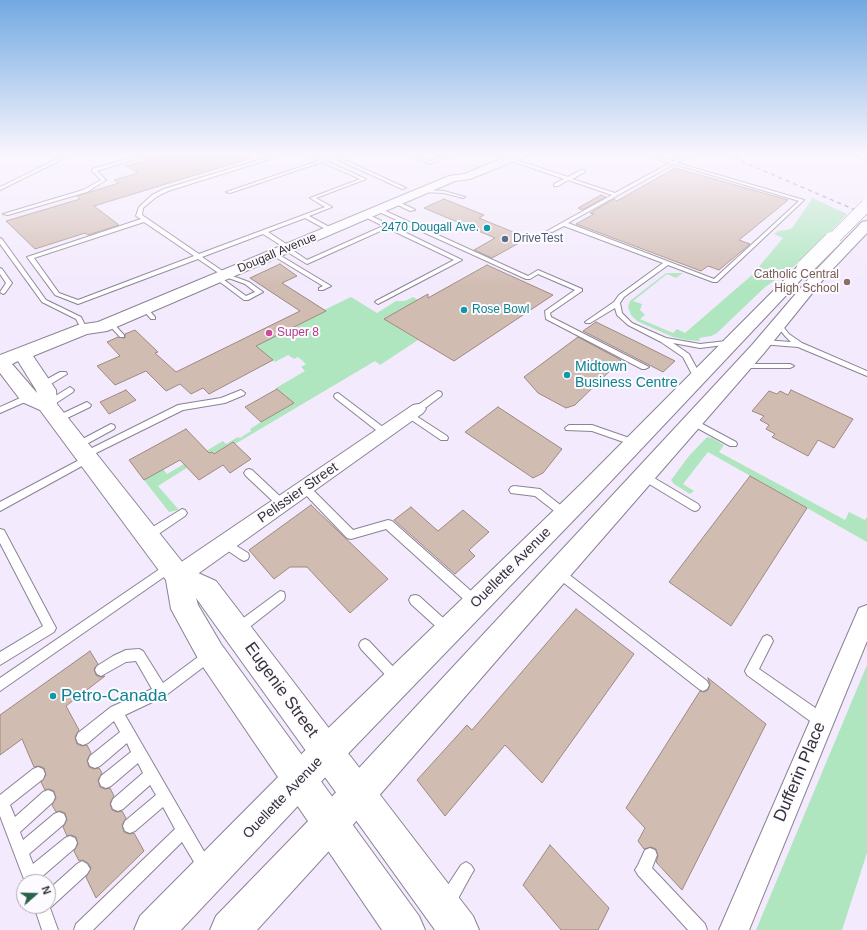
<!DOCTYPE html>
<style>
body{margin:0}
#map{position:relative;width:867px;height:930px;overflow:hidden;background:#f3eafd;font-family:Helvetica,sans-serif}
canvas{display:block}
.north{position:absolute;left:16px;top:874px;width:40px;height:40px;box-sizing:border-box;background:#fdfbff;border:1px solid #adabb0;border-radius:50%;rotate:70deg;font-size:11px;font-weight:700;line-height:16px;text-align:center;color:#353239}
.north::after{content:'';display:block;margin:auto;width:14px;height:18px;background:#2b6249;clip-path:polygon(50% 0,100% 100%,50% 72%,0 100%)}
</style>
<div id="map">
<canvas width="867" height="930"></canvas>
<div class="north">N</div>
</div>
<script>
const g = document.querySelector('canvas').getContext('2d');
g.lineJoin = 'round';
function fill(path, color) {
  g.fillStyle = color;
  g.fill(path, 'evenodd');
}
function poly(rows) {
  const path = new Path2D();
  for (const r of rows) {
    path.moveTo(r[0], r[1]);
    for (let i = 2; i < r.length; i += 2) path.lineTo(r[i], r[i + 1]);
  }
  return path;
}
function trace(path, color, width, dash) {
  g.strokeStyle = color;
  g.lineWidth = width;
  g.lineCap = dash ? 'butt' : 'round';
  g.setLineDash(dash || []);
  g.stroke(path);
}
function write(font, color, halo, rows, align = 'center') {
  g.font = font + ' Helvetica,sans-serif';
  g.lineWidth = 4;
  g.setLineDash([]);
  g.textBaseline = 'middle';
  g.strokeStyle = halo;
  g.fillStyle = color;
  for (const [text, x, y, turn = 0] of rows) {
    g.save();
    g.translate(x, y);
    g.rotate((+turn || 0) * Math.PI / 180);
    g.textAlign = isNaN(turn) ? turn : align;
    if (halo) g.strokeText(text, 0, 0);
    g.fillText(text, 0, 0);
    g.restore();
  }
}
fill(poly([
 [810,197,847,214,800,264,797,264,764,288,717,333,711,336,699,338,700,341,687,340,673,337,637,321,631,315,628,307,630,301,666,273,683,273,676,278,667,274,633,301,642,304,640,310,645,315,640,319,673,333,677,329,685,333,752,275,783,238,774,234,778,231,787,230,792,228,812,199],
 [351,297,377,313,396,301,405,301,413,297,418,300,384,319,418,340,380,365,375,361,235,444,232,442,214,454,212,452,158,486,179,510,169,512,144,480,163,469,167,474,223,441,226,444,238,437,240,438,251,431,250,429,261,422,294,403,276,388,305,371,301,367,306,364,298,357,294,359,288,355,275,362,256,346,325,311,324,310],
 [707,437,712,438,724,445,719,452,845,520,849,512,865,520,867,517,867,542,708,452,683,484,694,491,690,494,674,484,671,480,689,456],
 [867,665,867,853,842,930,756,930]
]), '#b0e6bf');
const building = poly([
 [150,155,251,155,251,158,94,206,119,225,88,235,85,233,35,249,6,221,80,199,77,196,119,183,114,180,138,173,126,166,148,160,144,158,150,155],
 [675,168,788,200,739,240,750,244,719,270,708,266,701,271,576,224,594,214,590,213,614,199,617,201,675,168],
 [601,195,606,197,582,210,578,208,601,195],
 [444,199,484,215,479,218,528,238,492,258,474,250,495,238,424,208,444,199],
 [280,264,297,276,282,283,326,311,256,346,273,360,209,394,203,388,191,394,180,384,166,391,146,371,115,385,97,366,120,356,107,342,118,337,125,338,125,334,135,330,158,352,155,353,176,372,300,311,250,278,280,264],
 [487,265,553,295,454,361,384,319,428,294,428,298,487,265],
 [596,322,635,341,675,361,663,372,583,331,596,322],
 [578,337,621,360,575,405,566,408,538,393,524,377,578,337],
 [277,389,294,403,261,422,245,407,277,389],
 [126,390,136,400,109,414,100,402,126,390],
 [791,390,853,419,834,448,818,440,808,456,772,437,775,434,766,429,769,425,760,420,764,416,752,411,769,391,777,394,780,391,788,395,791,390],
 [498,407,562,449,543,473,533,478,465,432,498,407],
 [186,429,209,453,212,452,214,454,233,442,251,459,230,473,223,465,199,480,180,460,144,480,129,460,186,429],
 [750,476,807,508,731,626,669,582,750,476],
 [311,505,388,579,350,613,307,567,290,567,274,579,249,550,311,505],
 [411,507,438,531,463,510,489,532,469,550,475,556,455,574,394,520,411,507],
 [576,609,634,654,542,783,505,745,445,816,417,780,467,725,472,730,576,609],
 [90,651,98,664,94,669,96,675,100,677,105,676,66,706,79,730,75,737,77,744,82,746,87,745,91,753,87,760,89,767,94,769,99,768,102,773,98,780,100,787,105,789,110,788,114,796,110,803,112,810,117,812,122,811,126,818,122,825,124,832,129,834,134,833,144,851,96,898,86,877,91,868,88,863,83,860,79,861,74,851,78,844,76,837,71,835,67,836,63,827,67,820,65,813,60,811,56,812,52,805,56,798,54,791,49,789,45,790,41,782,46,775,44,768,39,766,34,767,22,739,0,755,0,715,90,651],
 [708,678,766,724,682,890,656,862,658,856,656,849,651,847,644,849,638,841,645,828,626,808,700,691,704,692,708,690,710,684,708,678],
 [550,845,609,908,598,930,561,930,523,885,550,845]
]);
fill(building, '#d1bcb2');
trace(building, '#9d8980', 1);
const lane = poly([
 [65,155,71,155,0,190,0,187,65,155],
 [141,155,149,155,97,171,106,180,87,192,8,215,3,214,83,190,101,180,92,171,92,169,141,155],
 [275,155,283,155,168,191,156,197,143,208,142,215,199,254,325,207,310,198,360,179,322,162,230,193,226,192,318,161,307,155,313,155,366,179,316,198,332,207,309,216,333,229,333,231,329,231,305,218,268,232,291,247,291,249,307,260,383,226,363,216,363,214,365,213,462,260,378,304,375,302,376,301,454,260,387,228,307,264,284,250,285,248,263,234,202,257,227,274,249,282,263,292,248,300,244,300,216,279,216,277,220,277,246,296,255,292,245,284,223,276,198,259,78,304,55,295,27,257,141,219,136,216,139,207,152,195,164,189,275,155],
 [144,222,194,256,78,300,59,293,34,258,144,222],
 [328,155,334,155,406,188,402,189,328,155],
 [407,155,414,155,430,161,446,155,453,155,430,164,407,155],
 [494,155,501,155,568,177,581,170,585,170,585,172,572,179,615,193,670,163,644,155,652,155,673,161,684,155,688,155,688,157,677,163,804,200,717,282,713,282,668,265,624,297,620,303,622,313,632,323,666,338,700,344,735,340,736,342,732,344,700,348,673,343,689,354,702,378,698,381,695,380,683,357,661,342,628,325,617,315,615,308,590,323,586,323,585,322,614,302,619,295,663,263,564,226,552,232,547,231,612,195,568,180,558,186,554,186,554,184,564,179,494,155],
 [674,164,799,201,714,279,568,223,674,164],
 [424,190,444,191,465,197,463,198,444,193,422,192,422,191,424,190],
 [396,201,414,209,415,210,410,211,394,203,394,201,396,201],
 [377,209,381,209,528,276,538,270,582,289,582,291,550,313,551,317,649,367,645,369,642,369,546,319,545,311,575,290,538,274,530,279,526,279,377,211,377,209],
 [0,238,2,239,46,300,81,317,87,329,86,330,82,330,76,319,42,302,0,244,0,238],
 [272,253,276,253,331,286,323,290,319,290,319,288,323,286,272,255,272,253],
 [0,268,2,269,12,283,5,293,3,294,0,292,6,283,0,274,0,268],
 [145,307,147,308,155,317,155,319,151,319,143,310,143,308,145,307],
 [110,321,112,322,124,335,124,337,120,337,108,324,107,323,110,321],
 [779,323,781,324,789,334,802,343,867,371,867,376,798,347,761,344,760,342,764,340,791,342,785,336,776,325,779,323],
 [740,364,790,364,794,366,790,368,743,368,739,366,740,364],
 [60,372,66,372,67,374,46,387,40,387,39,385,40,383,60,372],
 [70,387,74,390,73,392,50,407,44,407,43,405,44,403,70,387],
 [241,390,245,393,244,395,225,403,183,410,90,456,92,459,91,461,0,511,0,502,83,458,81,455,82,453,178,405,221,398,241,390],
 [438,391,441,392,442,394,441,396,421,411,415,411,414,409,415,407,438,391],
 [338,393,387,430,388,432,387,434,381,434,335,398,334,396,335,394,338,393],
 [29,394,33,397,32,399,0,413,0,407,29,394],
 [87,402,91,405,90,407,61,421,55,421,54,419,55,417,87,402],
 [410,412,447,436,448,438,447,440,441,440,407,417,406,415,410,412],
 [693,419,736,442,737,444,736,446,730,446,690,424,689,422,690,420,693,419],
 [111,424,114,425,115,427,114,429,81,447,75,447,74,445,75,443,111,424],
 [569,425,592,425,638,441,639,443,635,446,592,431,566,430,565,428,569,425],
 [249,469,252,470,285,501,287,504,285,507,282,508,279,507,246,476,244,473,246,470,249,469],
 [644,472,698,504,700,507,698,510,695,511,692,510,641,479,639,476,641,473,644,472],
 [305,484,308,485,353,530,388,520,392,521,479,598,481,602,479,606,475,607,471,606,386,529,351,539,347,538,302,491,300,488,302,485,305,484],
 [514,486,540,489,568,511,570,514,568,517,565,518,562,517,535,496,511,493,509,490,511,487,514,486],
 [182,509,185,510,187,513,185,516,151,539,147,540,143,539,142,536,143,533,182,509],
 [0,529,4,530,56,628,54,632,0,665,0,652,43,626,0,543,0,529],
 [225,539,248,553,249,556,248,559,244,561,240,559,221,546,220,543,221,540,225,539],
 [170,562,174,564,175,567,174,570,0,691,0,678,170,562],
 [559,568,563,570,707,681,709,685,707,689,703,691,699,689,555,576,554,573,555,570,559,568],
 [280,591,284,592,285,596,284,600,242,633,238,635,234,633,232,629,234,625,280,591],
 [415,595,419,596,451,625,453,629,451,633,447,635,443,633,411,604,409,600,411,596,415,595],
 [767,635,771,637,773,641,759,669,827,716,828,721,827,726,822,727,817,726,747,675,745,671,747,667,763,637,767,635],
 [365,639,369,641,401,675,403,679,401,683,397,685,393,683,361,649,359,645,361,641,365,639],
 [139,649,143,651,163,683,206,651,210,649,214,651,216,655,214,659,165,696,125,715,213,867,210,872,205,875,200,872,182,842,93,930,74,930,76,924,175,829,163,807,135,831,130,833,125,831,123,826,125,821,156,795,150,785,123,809,118,811,113,809,111,804,113,799,143,773,138,763,111,786,106,788,101,786,99,781,101,776,131,752,127,743,100,766,95,768,90,766,88,761,90,756,120,732,114,721,88,743,83,745,78,743,76,738,78,733,111,707,152,689,136,661,126,662,101,676,97,674,95,670,97,666,113,656,126,650,139,649],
 [38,767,43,769,45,774,43,779,10,805,15,817,43,792,48,790,53,792,55,797,53,802,20,832,23,840,54,814,59,812,64,814,66,819,64,824,29,854,33,864,65,838,70,836,75,838,77,843,75,848,39,879,41,882,25,882,0,816,0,795,33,769,38,767],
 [650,848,655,850,657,855,652,868,705,924,707,930,688,930,638,875,635,870,638,865,645,850,650,848],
 [82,861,87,864,90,869,87,874,50,908,58,930,42,930,34,906,48,906,48,890,77,864,82,861],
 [466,862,471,865,474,870,471,875,454,906,448,908,442,906,440,900,442,894,461,865,466,862]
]);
const street = poly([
 [418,404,423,405,426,409,423,413,185,583,178,585,171,583,168,576,171,569,413,405,418,404],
 [867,605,867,641,749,930,719,930,859,608,867,605]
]);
const secondary = poly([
 [511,155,526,155,525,157,470,179,455,181,107,331,87,334,33,356,56,390,57,404,187,568,216,581,473,916,479,930,435,930,196,598,198,605,221,644,419,916,425,930,382,930,201,664,171,609,166,580,40,410,22,402,0,373,0,355,78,325,98,322,449,176,464,174,511,155],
 [18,361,36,390,37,393,12,364,18,361]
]);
const primary = poly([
 [867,221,867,233,826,276,764,353,370,806,257,930,210,930,216,916,346,782,752,345,816,270,862,222,867,221],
 [805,263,810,264,812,267,810,270,596,497,311,792,181,930,134,930,140,916,287,768,580,485,800,264,805,263]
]);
trace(lane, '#8b8394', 2);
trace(street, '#8b8394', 2);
trace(secondary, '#8b8394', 2);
trace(primary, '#8b8394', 2);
fill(lane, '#fff');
fill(street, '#fff');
fill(secondary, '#fff');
fill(primary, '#fff');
trace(poly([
 [727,155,867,215],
 [855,155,867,161]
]), '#8d8794', 1.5, [4, 4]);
const primaryBridgeFar1 = poly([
 [831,241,867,205]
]);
const primaryBridge = poly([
 [805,267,832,240]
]);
trace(primaryBridgeFar1, '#8b8394', 13, []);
trace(primaryBridge, '#8b8394', 17, []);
trace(primaryBridgeFar1, '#fff', 12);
trace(primaryBridge, '#fff', 16);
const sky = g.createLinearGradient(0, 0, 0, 286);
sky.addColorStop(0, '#72a9e1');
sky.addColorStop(0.54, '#faf6fe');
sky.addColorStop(1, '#faf6fe00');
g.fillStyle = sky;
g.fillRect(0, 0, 867, 286);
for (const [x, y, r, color] of [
 [487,228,4,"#0f9aa8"],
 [505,239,4,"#5c6f8a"],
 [847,282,4,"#8d6e63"],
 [464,310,4,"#0f9aa8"],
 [269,333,4,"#d1479c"],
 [567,375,4,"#0f9aa8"],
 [53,696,4,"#0f9aa8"]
]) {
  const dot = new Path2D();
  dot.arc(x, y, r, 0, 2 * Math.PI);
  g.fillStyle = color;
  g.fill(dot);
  trace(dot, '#fdfbff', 1.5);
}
write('12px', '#0d838f', '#fdfbff', [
 ["2470 Dougall Ave.",479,228],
 ["Rose Bowl",472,310,"left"]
], 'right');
write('12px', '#4e5e75', '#fdfbff', [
 ["DriveTest",513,239]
], 'left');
write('12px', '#353239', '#fdfbff', [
 ["Dougall Avenue",277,253,-23]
]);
write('12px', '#785e54', '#fdfbff', [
 ["Catholic Central",839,275],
 ["High School",839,289]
], 'right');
write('12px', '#b23c85', '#fdfbff', [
 ["Super 8",277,333]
], 'left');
write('14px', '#0d838f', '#fdfbff', [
 ["Midtown",575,367],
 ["Business Centre",575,383]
], 'left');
write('14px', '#353239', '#fdfbff', [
 ["Pelissier Street",298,493,-35],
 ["Ouellette Avenue",511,568,-45],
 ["Ouellette Avenue",283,798,-46]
]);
write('17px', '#353239', '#fdfbff', [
 ["Eugenie Street",281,690,54],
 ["Dufferin Place",800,772,-67]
]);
write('17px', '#0d838f', '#fdfbff', [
 ["Petro-Canada",61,696]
], 'left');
</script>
